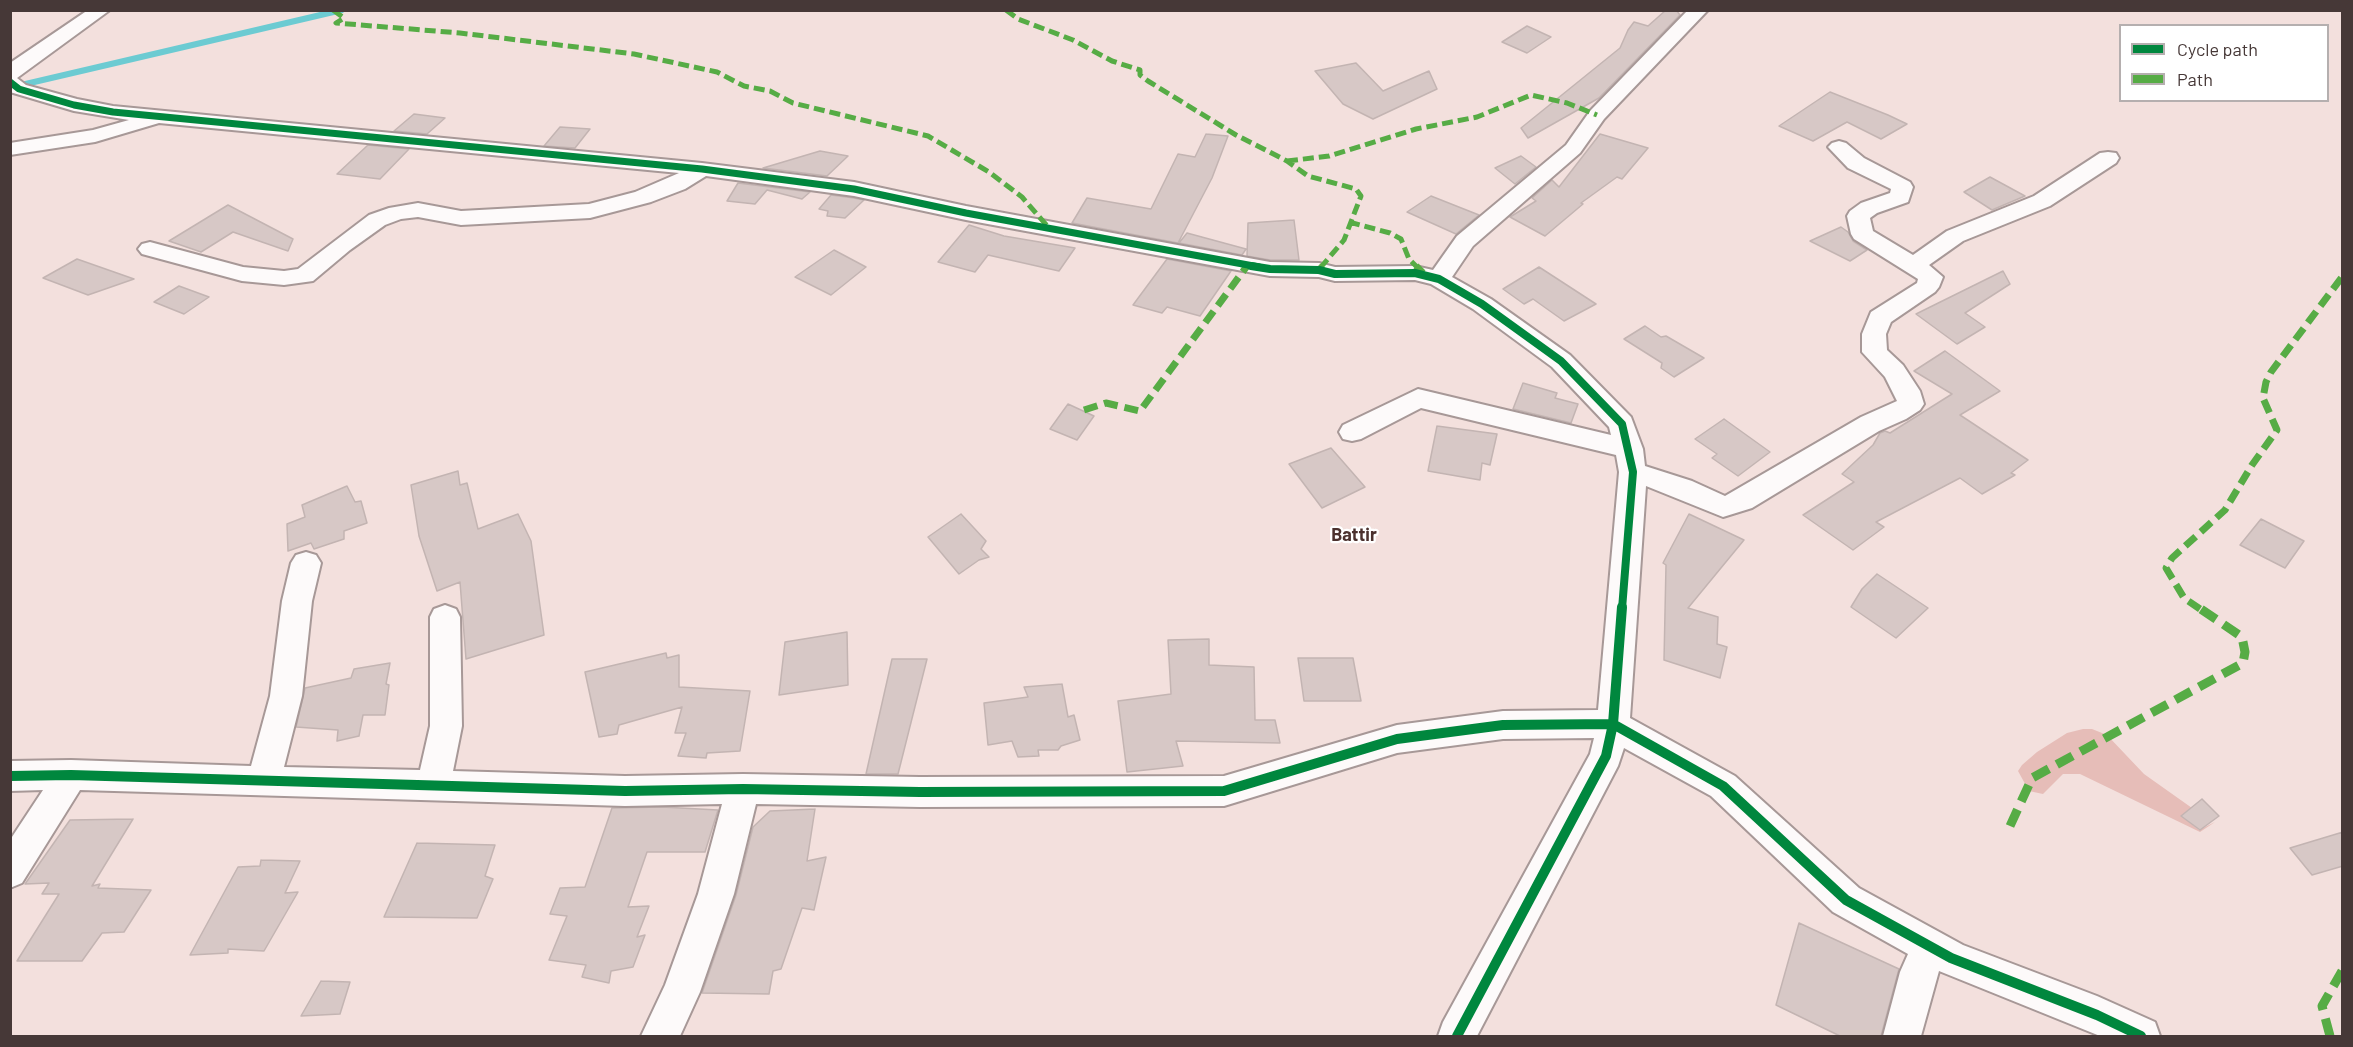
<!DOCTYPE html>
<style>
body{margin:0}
#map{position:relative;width:2353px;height:1047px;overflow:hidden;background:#f3e0dd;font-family:Barlow,sans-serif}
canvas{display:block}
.frame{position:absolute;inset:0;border:12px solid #463837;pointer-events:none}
.legend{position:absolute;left:2119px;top:24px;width:210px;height:78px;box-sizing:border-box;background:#fff;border:2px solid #b5afaf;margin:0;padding:8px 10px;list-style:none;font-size:18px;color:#463837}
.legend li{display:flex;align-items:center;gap:12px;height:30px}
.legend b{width:30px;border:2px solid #b5afaf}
</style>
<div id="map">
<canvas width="2353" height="1047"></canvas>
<div class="frame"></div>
<ul class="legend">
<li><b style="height:8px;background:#00873e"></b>Cycle path</li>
<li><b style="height:8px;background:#56ac45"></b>Path</li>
</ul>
</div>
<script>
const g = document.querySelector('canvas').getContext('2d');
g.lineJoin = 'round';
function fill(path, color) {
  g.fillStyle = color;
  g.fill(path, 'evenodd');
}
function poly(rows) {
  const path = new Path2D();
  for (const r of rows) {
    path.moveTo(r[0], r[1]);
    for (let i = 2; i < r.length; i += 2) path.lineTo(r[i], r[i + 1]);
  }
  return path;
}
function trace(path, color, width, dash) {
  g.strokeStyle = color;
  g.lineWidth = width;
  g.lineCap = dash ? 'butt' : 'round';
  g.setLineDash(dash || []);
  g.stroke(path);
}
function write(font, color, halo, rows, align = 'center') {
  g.font = font + ' Barlow,sans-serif';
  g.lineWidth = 4.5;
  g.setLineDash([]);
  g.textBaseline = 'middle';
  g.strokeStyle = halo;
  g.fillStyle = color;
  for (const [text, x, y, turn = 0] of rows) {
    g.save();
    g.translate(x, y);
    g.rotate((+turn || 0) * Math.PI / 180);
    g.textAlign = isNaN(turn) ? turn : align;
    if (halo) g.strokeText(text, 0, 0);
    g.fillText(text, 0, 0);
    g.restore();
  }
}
fill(poly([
 [2083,729,2092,729,2107,735,2144,774,2192,808,2182,816,2199,830,2215,822,2200,832,2080,774,2063,774,2043,794,2029,791,2018,771,2022,765,2037,752,2067,733]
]), '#e6bdb8');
trace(poly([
 [17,86,342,10]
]), '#6ccbd2', 6);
const building = poly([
 [1666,10,1676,10,1680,15,1599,98,1528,138,1521,128,1620,48,1628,30,1634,22,1648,26,1666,10],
 [1527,26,1551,37,1527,53,1502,42,1527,26],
 [1356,63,1383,91,1429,71,1437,89,1373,119,1343,104,1315,71,1356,63],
 [1830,92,1888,115,1907,124,1881,139,1847,122,1813,141,1779,126,1830,92],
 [414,114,445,118,427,134,394,131,414,114],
 [560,127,590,129,575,148,544,146,560,127],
 [1206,134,1228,136,1212,178,1178,243,1072,223,1087,198,1151,209,1178,154,1195,157,1206,134],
 [1600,134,1648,148,1622,179,1617,177,1581,203,1583,204,1545,236,1510,217,1536,201,1532,198,1552,180,1559,187,1600,134],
 [368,145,409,149,380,179,337,174,368,145],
 [820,151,848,156,827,176,763,168,820,151],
 [1521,156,1536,167,1515,184,1495,168,1521,156],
 [1990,177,2025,196,1992,210,1964,192,1990,177],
 [738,183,810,192,802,199,767,190,755,204,727,201,738,183],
 [831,195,854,198,864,200,845,218,827,216,828,211,819,209,831,195],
 [1431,196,1479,215,1456,234,1407,212,1431,196],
 [228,205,293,239,288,251,233,232,201,252,169,241,228,205],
 [1294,220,1299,260,1270,260,1247,256,1248,223,1294,220],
 [969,225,1004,236,1075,248,1059,271,988,255,975,272,938,262,969,225],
 [1841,227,1848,232,1853,241,1867,250,1850,261,1810,241,1841,227],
 [1187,233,1246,249,1242,255,1179,243,1187,233],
 [834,250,866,267,831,295,795,277,834,250],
 [77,259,134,279,88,295,43,278,77,259],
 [1167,259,1231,271,1200,316,1167,307,1162,313,1133,305,1167,259],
 [1539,267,1596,304,1564,321,1533,299,1524,304,1503,289,1539,267],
 [2003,271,2010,284,1965,313,1985,327,1957,344,1916,314,2003,271],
 [179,286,209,297,184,314,154,302,179,286],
 [1645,326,1661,337,1666,336,1704,358,1674,377,1661,368,1662,363,1624,339,1645,326],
 [1945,351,2000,391,1960,415,2028,460,2011,473,2015,475,1982,494,1960,478,1876,522,1884,527,1853,550,1803,515,1854,482,1842,474,1873,445,1880,433,1885,431,1890,433,1952,394,1914,371,1945,351],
 [1523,383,1557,393,1555,398,1578,404,1571,423,1513,409,1523,383],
 [1068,404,1094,416,1077,440,1050,429,1068,404],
 [1724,419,1770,452,1738,476,1712,458,1717,454,1695,439,1724,419],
 [1437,426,1497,434,1490,465,1482,463,1480,480,1428,471,1437,426],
 [1331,448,1365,487,1322,508,1289,464,1331,448],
 [458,471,460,485,467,483,478,529,518,514,531,541,544,635,466,659,460,582,437,591,419,536,411,485,458,471],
 [347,486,355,502,361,501,367,523,344,531,344,539,314,549,311,543,288,551,287,524,305,517,302,505,347,486],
 [961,514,986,541,981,549,989,557,979,560,959,574,928,537,961,514],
 [1689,514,1744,540,1688,608,1718,617,1717,644,1727,647,1720,678,1664,660,1666,565,1663,563,1689,514],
 [2261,519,2304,541,2285,568,2240,545,2261,519],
 [1877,574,1928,608,1896,638,1851,607,1862,589,1877,574],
 [847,632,848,685,779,695,785,642,847,632],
 [1209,639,1209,665,1254,667,1255,720,1275,720,1280,743,1176,741,1183,766,1127,772,1118,701,1171,694,1168,640,1209,639],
 [666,653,667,658,679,655,679,687,750,691,740,751,707,753,706,758,678,756,686,733,675,733,682,707,619,725,617,734,599,737,585,672,666,653],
 [1298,658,1353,658,1361,701,1304,701,1298,658],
 [892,659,927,659,898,774,866,774,892,659],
 [390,663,386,684,389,685,385,715,363,715,359,736,337,741,338,730,296,727,305,688,351,678,354,669,390,663],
 [1062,684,1068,717,1074,715,1080,740,1061,746,1058,750,1038,750,1039,756,1018,757,1012,741,988,745,984,703,1028,697,1024,687,1062,684],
 [2202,799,2219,816,2200,830,2181,816,2202,799],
 [662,807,718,810,705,852,647,852,628,907,649,906,637,937,645,935,633,967,611,971,609,983,582,977,586,965,549,960,567,916,550,914,560,888,585,887,612,808,662,807],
 [815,809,807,861,826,857,814,910,802,908,781,969,773,971,769,994,702,993,736,895,753,827,770,811,815,809],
 [133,819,92,886,100,884,98,888,151,890,124,932,102,933,82,961,17,961,59,894,42,894,49,883,25,884,70,820,133,819],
 [2343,832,2343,866,2312,875,2290,848,2343,832],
 [417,843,495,845,485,876,493,879,477,918,384,917,417,843],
 [261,860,300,861,285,893,298,892,264,951,228,949,228,953,190,955,238,867,260,866,261,860],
 [1799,923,1899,969,1881,1036,1840,1036,1776,1005,1799,923],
 [321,981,350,982,340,1014,301,1016,321,981]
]);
fill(building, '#d7c8c6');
trace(building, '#c3b4b2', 1.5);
const minor = poly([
 [88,10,110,10,17,78,26,85,77,99,113,106,702,163,854,182,966,206,1270,262,1319,263,1335,267,1415,266,1433,270,1457,236,1566,145,1590,111,1688,10,1708,10,1604,119,1580,153,1473,246,1452,277,1491,299,1570,355,1631,417,1643,449,1645,466,1692,481,1725,496,1861,417,1897,401,1885,377,1862,352,1862,334,1871,312,1917,283,1918,279,1854,239,1851,234,1847,216,1850,211,1861,203,1890,193,1891,189,1848,168,1828,147,1832,143,1839,141,1846,143,1864,158,1910,182,1913,187,1908,202,1877,213,1870,218,1873,231,1913,255,1947,231,2034,196,2100,153,2108,152,2116,153,2119,158,2116,163,2050,206,1963,241,1929,265,1943,277,1939,287,1935,292,1891,322,1886,334,1887,350,1903,365,1920,391,1924,404,1920,410,1906,419,1879,431,1752,508,1723,517,1646,486,1630,718,1735,776,1859,888,1963,945,2097,996,2155,1022,2160,1036,2100,1036,1939,971,1921,1036,1883,1036,1900,972,1908,954,1833,912,1711,796,1624,748,1618,766,1477,1036,1438,1036,1443,1022,1590,754,1594,738,1503,739,1397,753,1224,806,920,807,756,804,734,894,700,992,680,1036,641,1036,665,985,698,894,722,804,625,806,80,790,22,883,10,888,10,840,43,790,10,791,10,761,71,760,251,766,270,696,282,601,291,563,296,555,306,552,316,555,321,563,312,601,302,696,284,767,420,770,430,726,430,617,434,609,445,605,456,609,460,617,462,726,453,771,625,776,743,774,920,777,1224,776,1397,725,1503,711,1598,710,1619,472,1616,455,1421,408,1361,439,1352,441,1343,439,1339,432,1343,425,1418,389,1611,435,1609,427,1552,367,1473,309,1431,284,1415,280,1335,281,1319,277,1270,276,966,220,854,196,706,176,685,189,651,202,590,218,461,225,418,217,401,219,385,225,350,250,313,281,284,285,242,281,142,254,138,249,142,244,150,242,243,267,284,271,298,269,369,215,389,208,418,203,461,211,589,204,635,192,679,173,159,123,95,142,10,155,10,143,93,130,129,120,74,111,10,92,10,63,88,10]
]);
trace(minor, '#a79897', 4);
fill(minor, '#fdfafa');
trace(poly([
 [333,10,344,18,336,23,460,33,634,54,717,72,744,86,770,91,793,103,928,136,989,172,1022,197,1049,228],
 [1006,10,1018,19,1073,40,1112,61,1140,70,1140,75,1148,81,1236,135,1287,161,1308,176,1356,189,1361,196,1344,240,1321,267],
 [1287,161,1329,156,1416,129,1477,117,1531,95,1567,103,1597,115],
 [1349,222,1390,233,1401,239,1409,259,1417,267],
 [1246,267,1247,265]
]), '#56ac45', 5, [11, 5]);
trace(poly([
 [1416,266,1423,273],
 [1319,270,1323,266],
 [1084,410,1106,403,1140,411,1247,266],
 [2200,609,2184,598,2166,568,2172,558,2225,510,2252,465,2277,430,2263,398,2266,382,2271,372,2342,277]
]), '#56ac45', 7, [14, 7]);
trace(poly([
 [2010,826,2032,778,2243,663,2245,652,2242,637,2198,607],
 [2330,1036,2322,1006,2342,971]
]), '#56ac45', 9, [18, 9]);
trace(poly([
 [10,82,19,89,74,105,113,112,702,169,854,189,966,213,1259,267]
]), '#00873e', 7);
trace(poly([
 [1251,266,1270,269,1319,270,1335,274,1415,273,1439,279,1482,304,1561,361,1622,424,1633,472,1622,609]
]), '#00873e', 8);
trace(poly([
 [10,776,71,775,625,791,743,789,920,792,1224,791,1397,739,1503,725,1613,724,1723,786,1846,900,1951,958,2097,1015,2141,1036],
 [1457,1036,1606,756,1613,724,1622,607]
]), '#00873e', 10);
write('bold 18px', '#4b312e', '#fff', [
 ["Battir",1354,535]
]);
</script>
